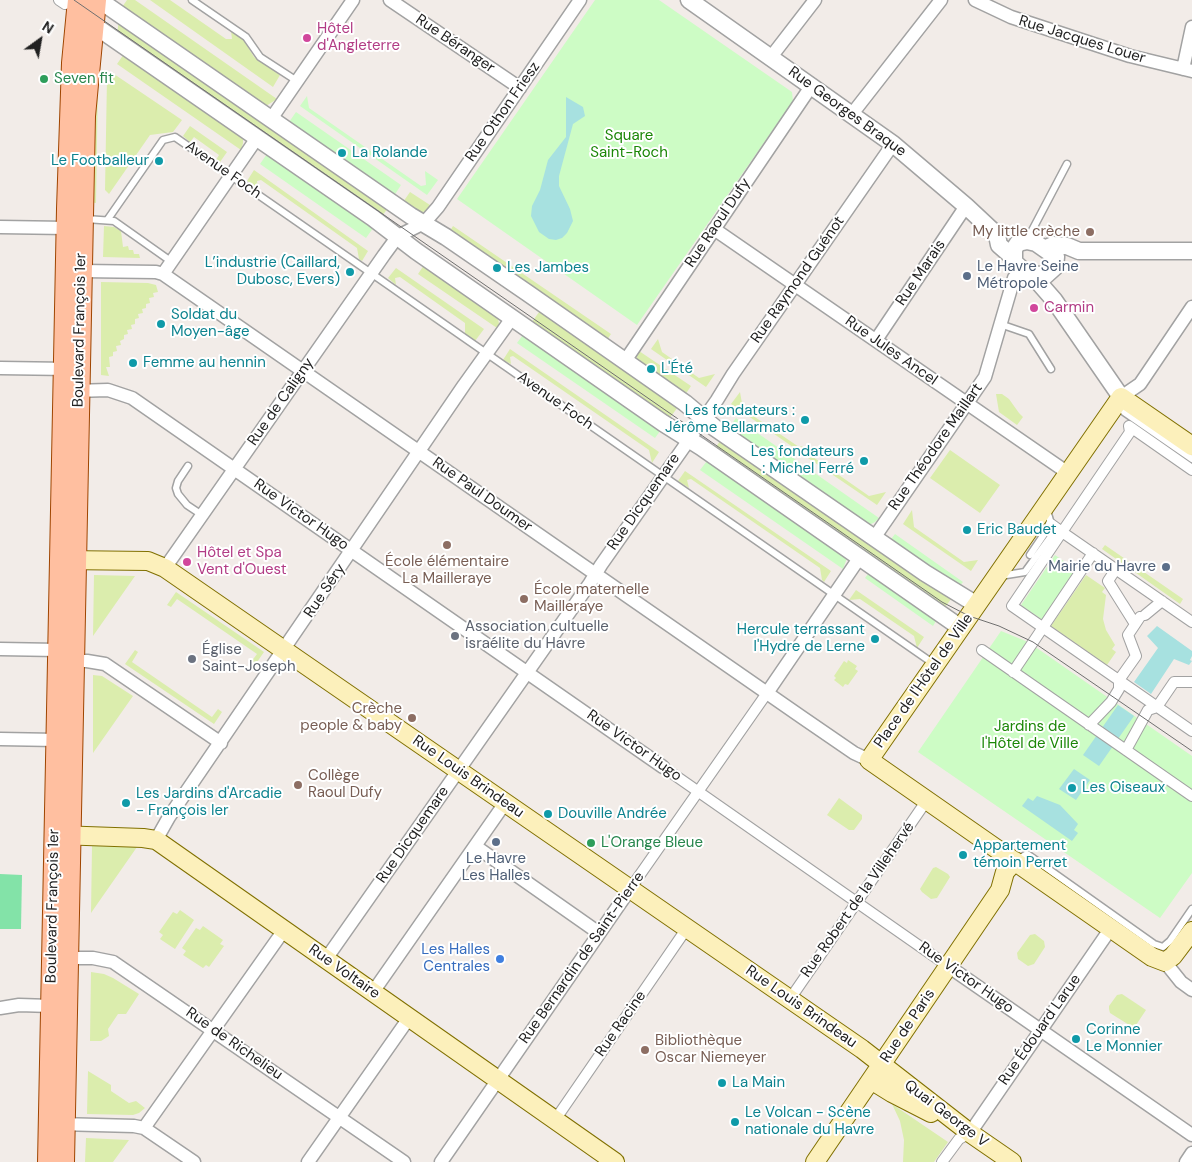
<!DOCTYPE html>
<meta charset="utf-8">
<style>
body{margin:0}
#map{position:relative;width:1192px;height:1162px;overflow:hidden;background:#f2ece8;font-family:"DM Sans",sans-serif}
canvas{display:block}
.north{position:absolute;left:15px;top:15px;width:50px;height:50px;-webkit-text-stroke:4px #fff;paint-order:stroke;rotate:32deg;font-size:14px;font-weight:700;line-height:20px;text-align:center;color:#212121}
.north::after{content:'';display:block;margin:auto;width:18px;height:22px;background:#212121;clip-path:polygon(50% 0,100% 100%,50% 72%,0 100%)}
</style>
<div id="map">
<canvas width="1192" height="1162"></canvas>
<div class="north">N</div>
</div>
<script>
const g = document.querySelector('canvas').getContext('2d');
g.lineJoin = 'round';
function fill(path, color) {
  g.fillStyle = color;
  g.fill(path, 'evenodd');
}
function poly(rows) {
  const path = new Path2D();
  for (const r of rows) {
    path.moveTo(r[0], r[1]);
    for (let i = 2; i < r.length; i += 2) path.lineTo(r[i], r[i + 1]);
  }
  return path;
}
function trace(path, color, width, dash) {
  g.strokeStyle = color;
  g.lineWidth = width;
  g.lineCap = dash ? 'butt' : 'round';
  g.setLineDash(dash || []);
  g.stroke(path);
}
function write(font, color, halo, rows, align = 'center') {
  g.font = font + ' "DM Sans",sans-serif';
  g.lineWidth = 4;
  g.setLineDash([]);
  g.textBaseline = 'middle';
  g.strokeStyle = halo;
  g.fillStyle = color;
  for (const [text, x, y, turn = 0] of rows) {
    g.save();
    g.translate(x, y);
    g.rotate((+turn || 0) * Math.PI / 180);
    g.textAlign = isNaN(turn) ? turn : align;
    if (halo) g.strokeText(text, 0, 0);
    g.fillText(text, 0, 0);
    g.restore();
  }
}
fill(poly([
 [127,0,135,0,277,99,266,106,120,10],
 [150,0,170,0,226,39,232,39,231,31,243,39,254,57,280,75,273,87],
 [119,17,390,205,380,219,117,37],
 [126,51,243,137,243,143,241,150,117,64],
 [111,72,182,120,173,132,150,135,109,194,105,190,107,78],
 [98,80,96,203,88,202,90,103],
 [190,126,227,152,220,162,216,160,219,155,194,137,190,142,183,136],
 [254,170,368,251,362,261,359,259,357,248,261,180,257,181,258,189,247,181],
 [410,192,430,205,426,211,420,213,401,205],
 [104,226,114,227,121,231,123,247,128,246,129,250,133,250,134,254,139,254,140,258,103,257],
 [453,226,611,334,605,343,448,234],
 [426,262,497,313,499,324,497,328,418,274],
 [396,268,484,329,475,341,465,334,465,323,400,277,395,278,396,285,388,278],
 [101,282,148,283,156,285,158,292,153,293,154,297,149,298,150,303,146,304,146,308,142,309,143,313,138,314,139,318,135,319,135,324,131,325,132,329,127,330,128,334,124,335,124,339,120,341,121,345,116,346,117,351,113,352,113,356,109,357,110,367,106,367,109,376,101,375],
 [542,308,680,404,667,422,529,326],
 [658,339,662,352,699,378,715,374,706,387,651,349],
 [510,349,659,452,652,463,649,450,513,356,510,357,511,364,503,360],
 [639,351,691,386,683,398,637,362,637,356],
 [740,392,743,409,799,447,803,446,800,452,731,404],
 [996,394,1002,394,1009,399,1019,413,1023,417,1017,425,999,412],
 [723,437,954,595,943,610,713,451],
 [950,450,1000,485,980,513,930,478],
 [813,452,813,457,869,496,886,492,877,505,808,458],
 [685,471,831,571,824,582,822,580,820,568,691,479,687,480,689,488,678,481],
 [912,510,914,527,964,562,978,560,971,571,903,524],
 [1105,545,1183,599,1180,604,1102,549],
 [94,575,135,576,93,636],
 [1086,575,1105,588,1102,592,1106,595,1103,619,1106,630,1115,645,1112,649,1116,652,1107,665,1051,626],
 [856,590,924,637,917,648,914,636,860,599,849,600],
 [176,592,264,652,255,665,251,662,257,654,177,599,171,607,167,605],
 [135,650,138,652,132,662,212,717,218,709,222,712,214,724,125,664],
 [848,660,857,666,855,669,858,671,848,685,845,684,843,687,834,680,836,678,834,676,844,661,847,663],
 [93,675,102,676,133,696,93,753],
 [839,798,862,815,862,819,854,830,849,830,827,815],
 [92,846,137,847,91,913],
 [936,867,948,874,950,877,937,898,931,899,922,892,920,889,933,868],
 [180,910,194,920,175,949,160,939,163,935,159,932,173,912,177,914],
 [203,926,223,940,220,944,224,946,209,967,206,965,203,968,183,955,186,951,182,948,196,928,200,930],
 [1035,934,1044,941,1045,947,1034,964,1028,966,1018,959,1017,953,1030,935],
 [91,972,104,974,113,978,139,994,126,1014,118,1014,108,1029,109,1036,101,1041,90,1041],
 [1122,994,1146,1010,1134,1028,1110,1013,1109,1009,1109,1006,1117,995],
 [88,1071,111,1085,111,1091,129,1103,136,1101,145,1108,139,1113,133,1115,87,1114],
 [892,1104,948,1142,934,1162,903,1162,904,1140,900,1121],
 [86,1138,129,1140,113,1162,85,1162]
]), '#dbedad');
fill(poly([
 [595,0,659,0,792,92,793,101,637,325,457,199],
 [307,96,309,108,421,186,426,185,425,171,438,180,427,195,300,106],
 [296,112,401,185,392,199,287,125],
 [269,151,376,224,366,238,260,164],
 [525,332,663,427,655,438,517,343],
 [736,418,879,518,875,522,869,525,727,431],
 [710,457,847,558,843,569,700,470],
 [895,534,963,582,958,588,889,542],
 [1055,555,1078,571,1044,621,1021,605],
 [871,570,939,616,933,626,865,578],
 [1001,631,1028,642,1044,653,1192,756,1192,873,1160,918,918,752]
]), '#cdfcc5');
fill(poly([
 [0,874,22,875,21,929,0,929]
]), '#83e3a8');
fill(poly([
 [566,97,583,107,585,116,573,124,559,176,559,186,570,209,573,221,567,233,562,238,556,240,549,239,539,232,531,216,532,206,540,190,548,160,566,137],
 [1157,626,1192,651,1192,656,1190,660,1192,661,1189,665,1174,659,1151,694,1134,682,1158,648,1147,636],
 [1118,705,1134,716,1099,766,1083,755],
 [1074,769,1090,780,1076,800,1059,789],
 [1037,796,1060,805,1078,824,1074,830,1078,833,1072,841,1022,806,1028,798,1033,801]
]), '#a7e1e0');
const service = poly([
 [192,0,246,37,260,57,297,81],
 [86,219,114,221,172,262],
 [108,219,163,140,175,137,934,664],
 [1027,240,1067,164],
 [1000,324,1029,334,1051,369],
 [1122,403,1124,412,1192,459],
 [188,466,178,481,176,488,178,494,187,505,202,515],
 [1030,555,1051,524,1047,510],
 [1000,576,1025,572,1052,535],
 [1017,860,1027,854,1154,944,1163,947,1170,941,1192,909]
]);
const pedestrian = poly([
 [59,0,65,4],
 [1129,426,1192,470],
 [1051,524,1062,532,1130,432,1129,426],
 [1116,569,1108,581,1135,624],
 [1145,615,1162,601],
 [1192,622,1062,532,1012,606,1192,731],
 [982,650,1192,796],
 [1013,672,1093,553],
 [1089,725,1111,702,1119,689,1119,680,1136,656,1128,635,1140,617],
 [1126,750,1148,710,1157,707,1174,682,1192,682],
 [663,767,948,966],
 [630,889,767,693],
 [790,999,927,800],
 [555,1120,687,928],
 [942,1162,959,1139,970,1133]
]);
const minor = poly([
 [390,0,520,88],
 [975,0,1011,17,1130,56,1192,71],
 [771,57,815,0],
 [1183,69,1192,27],
 [852,114,941,0],
 [271,119,353,0],
 [0,227,67,228],
 [714,229,1068,473],
 [82,271,156,272,163,274,803,718,854,753,869,760],
 [163,274,257,138],
 [876,340,966,206],
 [625,361,812,85],
 [0,368,69,369],
 [74,391,108,390,132,398,663,767],
 [1121,397,1140,384,1192,307],
 [874,538,985,377,1014,278,1021,270],
 [165,568,384,255,398,236,424,223,438,207,580,0],
 [0,649,58,650,74,661,87,661,105,664,221,743],
 [767,693,860,557],
 [0,739,57,740],
 [156,840,169,817,464,385,512,318],
 [475,846,599,933],
 [62,958,93,958,113,962,404,1162],
 [326,959,590,583,601,565,717,400,733,374,893,144],
 [1165,962,1181,982,1192,990],
 [948,966,1192,1135],
 [373,992,505,803],
 [0,1008,19,1005,51,1006],
 [59,1124,134,1126,144,1128,194,1162],
 [144,1128,284,930],
 [970,1133,1111,928],
 [308,1162,409,1018],
 [441,1162,630,889],
 [1186,1162,1192,1153]
]);
const tertiary = poly([
 [99,0,411,216,446,237,529,294,685,403,715,428,889,548,925,573,977,605],
 [689,0,893,144,966,206,997,235,999,245,1014,258],
 [85,19,373,218,416,251,663,423,701,447,961,628],
 [1027,241,1036,243,1056,257,1055,267,1045,276,1026,273,1014,262,1014,249,1018,243,1027,241],
 [1046,248,1053,245,1067,246,1079,251,1192,251],
 [1033,276,1054,300,1121,397]
]);
const secondary = poly([
 [1192,446,1121,397,869,760,1152,957,1165,962,1173,956,1192,931],
 [64,560,148,561,165,568,862,1049,970,1133,1012,1162],
 [58,835,143,838,156,840,615,1162],
 [871,1080,892,1093,931,1113],
 [815,1162,1000,890,1005,872,1015,861]
]);
const primary = poly([
 [48,1162,67,209,72,63,78,0],
 [64,1162,85,116,96,0]
]);
trace(service, '#a2a2a2', 9);
trace(pedestrian, '#a2a2a2', 12);
trace(minor, '#a2a2a2', 15);
trace(tertiary, '#a2a2a2', 19);
trace(secondary, '#807000', 20);
trace(primary, '#9f4500', 22);
trace(service, '#fff', 6);
trace(pedestrian, '#fff', 10);
trace(minor, '#fff', 12);
trace(tertiary, '#fff', 16);
trace(secondary, '#fcf0bb', 18);
trace(primary, '#ffbfa0', 20);
trace(poly([
 [74,0,942,602,969,616,999,626,1033,642,1192,751]
]), '#6f6f6f', 1);
for (const [x, y, r, color] of [
 [307,38,5,"#d1479c"],
 [44,79,5,"#2e9e5b"],
 [342,153,5,"#0f9aa8"],
 [159,161,5,"#0f9aa8"],
 [1090,232,5,"#8d6e63"],
 [497,268,5,"#0f9aa8"],
 [350,272,5,"#0f9aa8"],
 [967,276,5,"#5c6f8a"],
 [1034,308,5,"#d1479c"],
 [161,324,5,"#0f9aa8"],
 [133,363,5,"#0f9aa8"],
 [651,369,5,"#0f9aa8"],
 [805,420,5,"#0f9aa8"],
 [864,461,5,"#0f9aa8"],
 [967,530,5,"#0f9aa8"],
 [447,545,5,"#8d6e63"],
 [187,562,5,"#d1479c"],
 [1166,567,5,"#5c6f8a"],
 [524,599,5,"#8d6e63"],
 [455,636,5,"#6b7280"],
 [875,639,5,"#0f9aa8"],
 [192,659,5,"#6b7280"],
 [412,718,5,"#8d6e63"],
 [298,785,5,"#8d6e63"],
 [1072,788,5,"#0f9aa8"],
 [126,803,5,"#0f9aa8"],
 [548,814,5,"#0f9aa8"],
 [496,842,5,"#5c6f8a"],
 [591,843,5,"#2e9e5b"],
 [963,855,5,"#0f9aa8"],
 [500,959,5,"#3f7fe0"],
 [1076,1039,5,"#0f9aa8"],
 [645,1050,5,"#8d6e63"],
 [722,1083,5,"#0f9aa8"],
 [735,1122,5,"#0f9aa8"]
]) {
  const dot = new Path2D();
  dot.arc(x, y, r, 0, 2 * Math.PI);
  g.fillStyle = color;
  g.fill(dot);
  trace(dot, '#fff', 2);
}
write('15px', '#b23c85', '#fff', [
 ["Hôtel",317,29],
 ["d'Angleterre",317,46],
 ["Carmin",1044,308],
 ["Hôtel et Spa",197,553],
 ["Vent d'Ouest",197,570]
], 'left');
write('15px', '#212121', '#fff', [
 ["Rue Jacques Louer",1082,40,17],
 ["Rue Béranger",455,44,34],
 ["Rue Othon Friesz",503,112,-55],
 ["Rue Georges Braque",847,112,36],
 ["Avenue Foch",223,170,35],
 ["Rue Raoul Dufy",718,223,-56],
 ["Rue Marais",921,273,-56],
 ["Rue Raymond Guénot",798,280,-55],
 ["Boulevard François 1er",80,330,-89],
 ["Rue Jules Ancel",891,351,35],
 ["Avenue Foch",555,401,35],
 ["Rue de Caligny",281,402,-55],
 ["Rue Théodore Maillart",936,447,-55],
 ["Rue Paul Doumer",482,495,35],
 ["Rue Dicquemare",644,502,-55],
 ["Rue Victor Hugo",301,515,35],
 ["Rue Séry",325,591,-56],
 ["Place de l'Hôtel de Ville",924,681,-55],
 ["Rue Victor Hugo",634,746,35],
 ["Rue Louis Brindeau",468,777,35],
 ["Rue Dicquemare",413,835,-55],
 ["Rue Robert de la Villehervé",858,900,-55],
 ["Boulevard François 1er",53,906,-89],
 ["Rue Bernardin de Saint-Pierre",582,958,-55],
 ["Rue Voltaire",344,972,35],
 ["Rue Victor Hugo",966,978,35],
 ["Rue Louis Brindeau",801,1007,35],
 ["Rue Racine",621,1024,-55],
 ["Rue de Paris",908,1026,-56],
 ["Rue Édouard Larue",1040,1030,-55],
 ["Rue de Richelieu",234,1044,35],
 ["Quai George V",946,1114,37]
]);
write('15px', '#27864d', '#fff', [
 ["Seven fit",54,79],
 ["L'Orange Bleue",601,843]
], 'left');
write('15px', '#1b8707', '#fff', [
 ["Square",629,136],
 ["Saint-Roch",629,153],
 ["Jardins de",1030,727],
 ["l'Hôtel de Ville",1030,744]
]);
write('15px', '#0d838f', '#fff', [
 ["La Rolande",352,153],
 ["Le Footballeur",149,161,"right"],
 ["L’industrie (Caillard,",340,263,"right"],
 ["Dubosc, Evers)",340,280,"right"],
 ["Les Jambes",507,268],
 ["Soldat du",171,315],
 ["Moyen-âge",171,332],
 ["Femme au hennin",143,363],
 ["L'Été",661,369],
 ["Les fondateurs :",795,411,"right"],
 ["Jérôme Bellarmato",795,428,"right"],
 ["Les fondateurs",854,452,"right"],
 [": Michel Ferré",854,469,"right"],
 ["Eric Baudet",977,530],
 ["Hercule terrassant",865,630,"right"],
 ["l'Hydre de Lerne",865,647,"right"],
 ["Les Oiseaux",1082,788],
 ["Les Jardins d'Arcadie",136,794],
 ["- François Ier",136,811],
 ["Douville Andrée",558,814],
 ["Appartement",973,846],
 ["témoin Perret",973,863],
 ["Corinne",1086,1030],
 ["Le Monnier",1086,1047],
 ["La Main",732,1083],
 ["Le Volcan - Scène",745,1113],
 ["nationale du Havre",745,1130]
], 'left');
write('15px', '#785e54', '#fff', [
 ["My little crèche",1080,232,"right"],
 ["École élémentaire",447,562,"center"],
 ["La Mailleraye",447,579,"center"],
 ["École maternelle",534,590],
 ["Mailleraye",534,607],
 ["Crèche",402,709,"right"],
 ["people & baby",402,726,"right"],
 ["Collège",308,776],
 ["Raoul Dufy",308,793],
 ["Bibliothèque",655,1041],
 ["Oscar Niemeyer",655,1058]
], 'left');
write('15px', '#4e5e75', '#fff', [
 ["Le Havre Seine",977,267],
 ["Métropole",977,284],
 ["Mairie du Havre",1156,567,"right"],
 ["Le Havre",496,859,"center"],
 ["Les Halles",496,876,"center"]
], 'left');
write('15px', '#5b616d', '#fff', [
 ["Association cultuelle",465,627],
 ["israélite du Havre",465,644],
 ["Église",202,650],
 ["Saint-Joseph",202,667]
], 'left');
write('15px', '#366cbe', '#fff', [
 ["Les Halles",490,950],
 ["Centrales",490,967]
], 'right');
</script>
